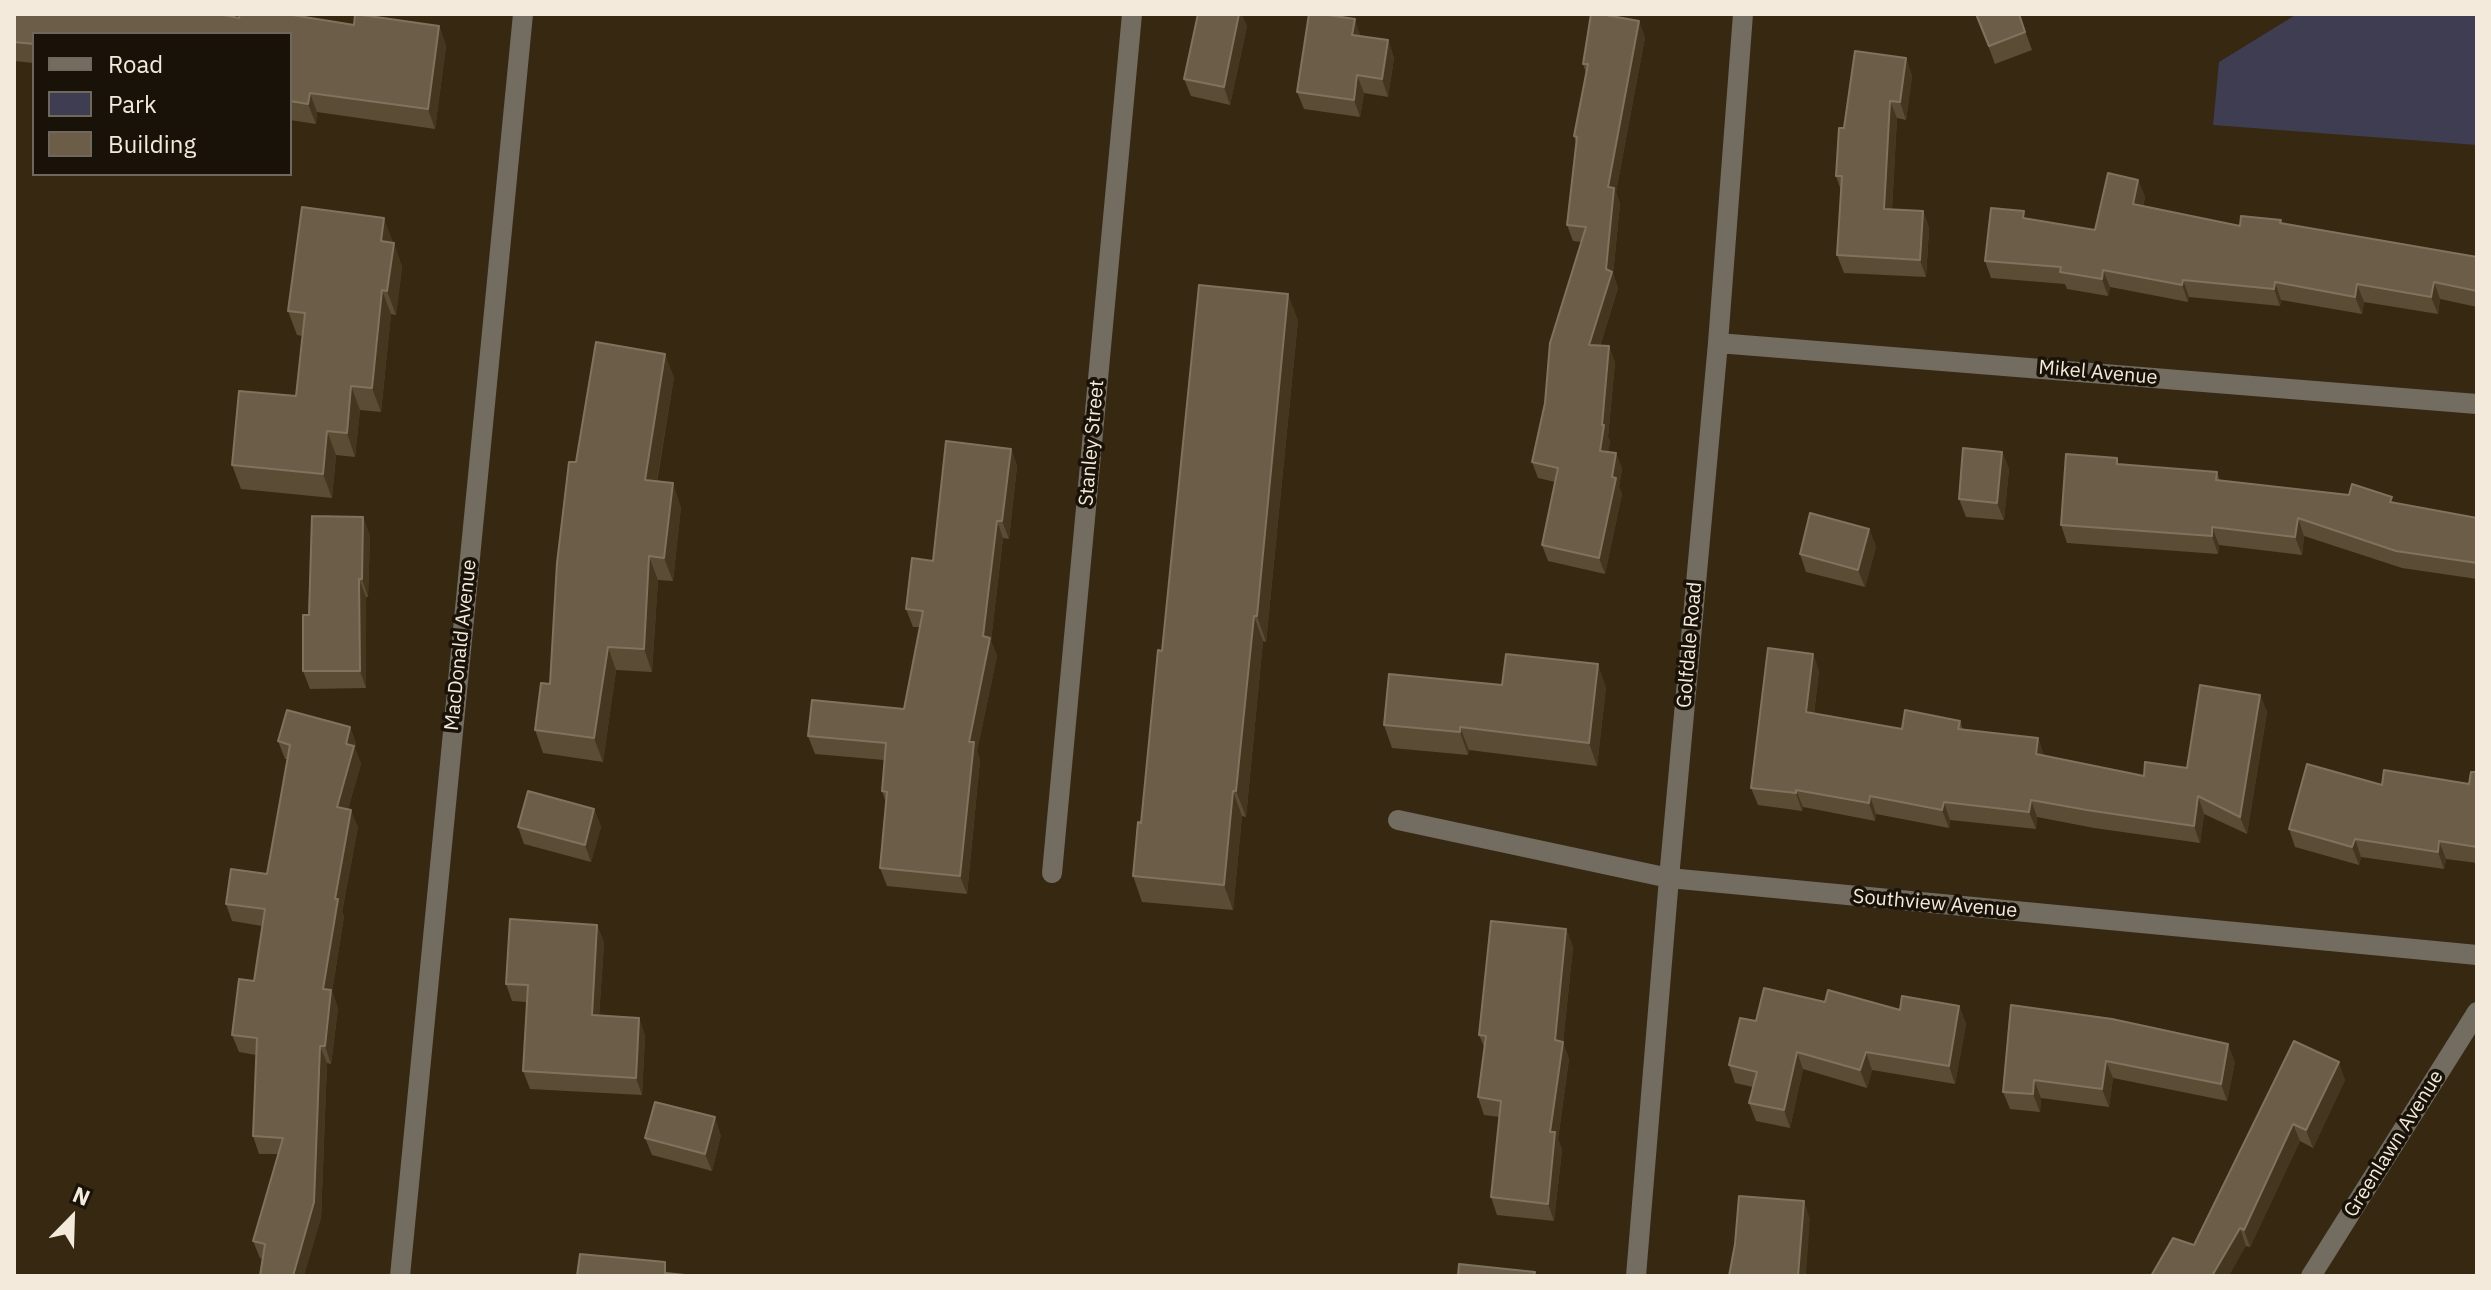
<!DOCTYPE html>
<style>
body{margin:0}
#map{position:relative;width:2491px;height:1290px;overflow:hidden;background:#372811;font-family:"IBM Plex Sans",sans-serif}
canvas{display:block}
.frame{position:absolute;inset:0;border:16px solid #f4eadc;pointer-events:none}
.legend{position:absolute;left:32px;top:32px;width:260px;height:144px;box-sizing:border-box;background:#191208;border:2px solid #71685d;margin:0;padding:10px 14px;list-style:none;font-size:24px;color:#f4eadc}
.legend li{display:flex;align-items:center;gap:16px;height:40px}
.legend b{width:40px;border:2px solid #71685d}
.north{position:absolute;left:32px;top:1178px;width:80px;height:80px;-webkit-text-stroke:6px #191208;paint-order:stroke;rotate:23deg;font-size:22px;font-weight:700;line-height:32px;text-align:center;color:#f4eadc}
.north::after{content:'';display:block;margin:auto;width:28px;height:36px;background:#f4eadc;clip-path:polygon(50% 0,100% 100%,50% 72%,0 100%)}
</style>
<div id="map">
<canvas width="2491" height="1290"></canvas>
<div class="frame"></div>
<ul class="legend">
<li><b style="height:10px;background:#736c61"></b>Road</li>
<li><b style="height:22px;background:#3f3d51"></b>Park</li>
<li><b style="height:22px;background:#6b5d47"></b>Building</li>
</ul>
<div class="north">N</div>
</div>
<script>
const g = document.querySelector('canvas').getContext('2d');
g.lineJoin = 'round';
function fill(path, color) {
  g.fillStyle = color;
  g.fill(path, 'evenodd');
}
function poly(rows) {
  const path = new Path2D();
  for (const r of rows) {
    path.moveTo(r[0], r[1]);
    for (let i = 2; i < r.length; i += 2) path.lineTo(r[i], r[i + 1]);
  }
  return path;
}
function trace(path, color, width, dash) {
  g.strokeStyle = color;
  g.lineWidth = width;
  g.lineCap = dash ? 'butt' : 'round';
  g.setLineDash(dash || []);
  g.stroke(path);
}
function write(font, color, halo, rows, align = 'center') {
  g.font = font + ' "IBM Plex Sans",sans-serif';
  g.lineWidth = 7;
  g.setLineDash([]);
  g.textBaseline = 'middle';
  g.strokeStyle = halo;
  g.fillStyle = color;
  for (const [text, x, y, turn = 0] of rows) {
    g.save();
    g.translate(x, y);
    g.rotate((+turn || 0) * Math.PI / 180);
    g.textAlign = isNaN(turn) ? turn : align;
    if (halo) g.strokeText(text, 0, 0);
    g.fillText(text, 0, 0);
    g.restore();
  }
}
fill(poly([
 [2297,14,2477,14,2477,145,2213,125,2219,62]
]), '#3f3d51');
trace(poly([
 [1718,343,2477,404],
 [1398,820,1669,878,2477,955],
 [1052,873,1132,14],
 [400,1276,523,14],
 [1636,1276,1669,878,1718,343,1743,14],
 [2311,1276,2477,1012]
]), '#736c61', 20);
fill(poly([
 [14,14,239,18,354,25,439,26,446,46,435,129,317,112,316,124,290,120,290,34,34,34,34,63,14,61],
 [1976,14,2019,14,2032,50,1995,64],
 [1247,26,1230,105,1191,96,1184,79],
 [1361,36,1388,40,1394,58,1388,97,1364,93,1360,117,1304,109,1297,92],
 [1645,37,1616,192,1620,204,1613,274,1618,288,1600,346,1615,362,1608,437,1610,441,1608,452,1616,453,1622,469,1619,487,1622,494,1605,574,1548,561,1542,545,1555,482,1538,478,1532,462,1582,242,1573,241,1567,225,1576,143,1574,136,1586,73,1583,64],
 [1906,58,1912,76,1906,120,1897,118,1892,209,1923,211,1929,228,1926,277,1844,273,1837,255,1841,190,1836,176,1844,128],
 [2138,180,2145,197,2143,206,2240,226,2281,220,2282,224,2477,257,2477,307,2440,299,2438,314,2364,302,2362,314,2281,300,2280,306,2189,297,2188,302,2110,287,2108,296,2067,289,2065,284,1991,278,1985,261,2027,218,2095,230],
 [393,242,402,267,396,315,391,314,381,412,360,410,355,457,336,455,332,498,241,489,232,465,296,396,303,336,297,335,288,311],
 [1298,320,1266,642,1263,641,1246,817,1242,816,1233,910,1142,902,1133,876,1141,823,1162,651],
 [674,377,657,482,681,507,673,581,658,580,652,672,616,670,603,762,543,753,535,730,550,684,576,462],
 [1011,449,1017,466,1009,539,1003,538,991,641,997,656,977,751,980,760,967,894,887,886,880,868,886,803,882,791,884,760,815,754,808,736,904,709,920,627,913,627,906,609,933,561],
 [2002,452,2009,469,2004,520,1966,517,1959,499],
 [2120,464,2217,472,2220,481,2394,503,2477,518,2477,579,2402,568,2304,536,2302,555,2219,545,2218,554,2067,543,2061,525],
 [1869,529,1876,547,1865,587,1806,572,1800,554],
 [370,535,368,597,366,597,366,688,310,689,303,671,309,615],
 [1813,654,1819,671,1814,714,1902,729,1960,721,1963,730,2038,738,2044,756,2144,776,2187,768,2260,695,2267,712,2247,834,2204,814,2200,843,2094,828,2037,817,2036,829,1950,820,1949,828,1876,814,1875,821,1803,807,1802,811,1758,805,1751,788],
 [1502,685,1606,687,1597,766,1469,750,1468,755,1392,748,1384,725],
 [350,727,356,744,355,749,361,764,348,809,358,827,342,912,344,916,332,992,338,1008,331,1064,327,1063,321,1219,263,1259,260,1258,253,1241,278,1154,259,1154,253,1136,256,1055,239,1052,232,1035,254,981,262,926,232,921,226,904,267,874,287,759,285,759,278,741],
 [2477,772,2477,863,2446,859,2444,869,2361,857,2359,865,2295,847,2289,829,2382,785,2469,784],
 [594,809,601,827,591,862,524,844,518,827],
 [597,925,604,943,599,1016,639,1018,645,1036,642,1095,530,1089,523,1071,527,1002,512,1001,506,984],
 [1566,929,1573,947,1563,1043,1569,1059,1558,1139,1562,1150,1554,1221,1497,1215,1491,1197,1500,1117,1484,1115,1478,1097,1485,1049,1479,1035],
 [1825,1002,1900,1010,1959,1006,1966,1024,1955,1084,1872,1070,1867,1088,1803,1069,1790,1128,1756,1121,1749,1103,1753,1087,1735,1083,1729,1065,1756,1021],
 [2011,1005,2235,1062,2227,1101,2113,1078,2109,1107,2041,1098,2040,1112,2010,1109,2003,1092],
 [2294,1041,2345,1080,2313,1148,2300,1141,2250,1247,2246,1246,2194,1245],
 [721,1135,712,1171,652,1155,645,1138]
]), '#5b4c35');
fill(poly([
 [1239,14,1242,14,1247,26,1230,105,1224,87],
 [1355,19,1361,37,1352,35],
 [1639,21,1645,37,1616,192,1620,204,1613,274,1618,288,1595,361,1589,345,1608,187],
 [439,26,446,46,435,129,428,109],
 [1388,40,1394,58,1388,97,1382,79],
 [1906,58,1912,76,1906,120,1900,102],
 [1357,75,1364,93,1360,117,1354,100],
 [310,93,317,112,316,124,308,104],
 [1890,101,1897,118,1891,226,1884,209],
 [2138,180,2145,197,2139,221,2133,204],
 [1923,211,1929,228,1926,277,1920,260],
 [384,218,393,242,390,265,381,241],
 [394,243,402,267,396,315,387,291],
 [2103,270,2110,287,2108,296,2102,279],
 [2183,280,2189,297,2188,302,2182,285],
 [2275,282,2281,300,2280,306,2274,289],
 [2434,282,2440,299,2438,314,2431,297],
 [2357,284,2364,302,2362,314,2355,297],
 [382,290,391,314,381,412,372,388],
 [1288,294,1298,320,1266,642,1257,616],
 [1609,346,1615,362,1608,437,1610,441,1606,467,1600,451],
 [665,354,674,377,653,503,645,480],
 [351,386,360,410,355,457,347,433],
 [327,431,336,455,332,498,323,474],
 [1011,449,1017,466,1009,539,1002,521],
 [2002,452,2009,469,2004,520,1997,503],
 [1616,453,1622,469,1619,487,1622,494,1605,574,1599,558],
 [673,483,681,507,673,581,664,558],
 [363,517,370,535,368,597,362,579],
 [2298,518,2304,536,2302,555,2295,537],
 [997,521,1003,538,991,641,997,656,977,751,980,760,967,894,960,876,969,742],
 [2212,527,2219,545,2218,554,2212,536],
 [1869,529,1876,547,1865,587,1858,570],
 [649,556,658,580,652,672,644,649],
 [359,579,366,597,366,688,360,671],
 [1254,616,1263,641,1246,817,1236,791],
 [608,647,616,670,603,762,594,738],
 [1813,654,1819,671,1812,730,1806,712],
 [1598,664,1606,687,1597,766,1589,743],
 [2260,695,2267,712,2247,834,2240,817],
 [350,727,356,744,355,749,361,764,344,824,337,807],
 [1460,727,1469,750,1468,755,1460,732],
 [2038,738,2044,756,2036,754],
 [1796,790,1803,807,1802,811,1796,793],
 [1233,791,1242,816,1233,910,1224,885],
 [1870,796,1876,814,1875,821,1869,803],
 [2198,796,2204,814,2200,843,2194,826],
 [2031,800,2037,817,2036,829,2029,812],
 [1944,802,1950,820,1949,828,1942,810],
 [594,809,601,827,591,862,585,845],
 [351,810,358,827,342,912,344,916,332,992,338,1008,331,1064,325,1046,323,989,335,899],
 [2355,839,2361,857,2359,865,2352,847],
 [2439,841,2446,859,2444,869,2438,852],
 [597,925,604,943,598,1033,592,1015],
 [1566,929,1573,947,1563,1043,1569,1059,1558,1139,1562,1150,1554,1221,1548,1204,1550,1132,1555,1040],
 [1959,1006,1966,1024,1955,1084,1949,1066],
 [639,1018,645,1036,642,1095,636,1078],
 [2228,1044,2235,1062,2227,1101,2221,1084],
 [320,1046,327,1063,321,1219,304,1276,293,1276],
 [1797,1052,1803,1069,1790,1128,1784,1110],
 [1866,1052,1872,1070,1867,1088,1860,1070],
 [2106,1061,2113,1078,2109,1107,2102,1089],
 [2339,1062,2345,1080,2313,1148,2306,1130],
 [2034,1080,2041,1098,2040,1112,2033,1094],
 [715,1117,721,1135,712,1171,705,1154],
 [2293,1124,2300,1141,2250,1247,2244,1230],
 [1804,1201,1810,1219,1806,1276,1798,1276],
 [2240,1228,2246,1246,2229,1276,2212,1276]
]), '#45361f');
const building = poly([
 [14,14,219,14,239,18,240,14,286,14,354,25,355,14,439,26,428,109,310,93,308,104,290,101,290,34,34,34,34,44,14,42,14,14],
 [1198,14,1239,14,1224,87,1184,79,1198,14],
 [1309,14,1322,14,1355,19,1352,35,1388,40,1382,79,1357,75,1354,100,1297,92,1309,14],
 [1591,14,1600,14,1639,21,1608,187,1614,188,1606,269,1612,272,1589,345,1609,346,1602,425,1604,425,1600,451,1616,453,1612,477,1616,478,1599,558,1542,545,1558,468,1532,462,1545,403,1550,343,1586,227,1567,225,1577,137,1574,136,1588,64,1583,64,1591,14],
 [1976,14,2019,14,2025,32,1989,46,1976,14],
 [1855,51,1906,58,1900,102,1890,101,1884,209,1923,211,1920,260,1837,255,1842,176,1836,176,1839,128,1844,128,1855,51],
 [2108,173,2138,180,2133,204,2240,226,2241,216,2281,220,2280,223,2477,257,2477,291,2434,282,2431,297,2357,284,2355,297,2275,282,2274,289,2183,280,2182,285,2103,270,2102,279,2060,272,2061,267,1985,261,1991,208,2024,211,2023,218,2095,230,2108,173],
 [302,207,384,218,381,241,394,243,387,291,382,290,372,388,351,386,347,433,327,431,323,474,232,465,239,391,296,396,305,313,288,311,302,207],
 [1199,285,1288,294,1257,616,1254,616,1236,791,1233,791,1224,885,1133,876,1138,822,1141,823,1158,650,1162,651,1199,285],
 [596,342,665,354,645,480,673,483,664,558,649,556,644,649,608,647,594,738,535,730,541,683,550,684,557,563,569,462,576,462,596,342],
 [946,441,1011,449,1002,521,997,521,983,636,990,638,969,742,974,742,960,876,880,868,887,792,882,791,886,743,808,736,812,700,904,709,923,611,906,609,912,558,933,561,946,441],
 [1963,448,2002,452,1997,503,1959,499,1963,448],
 [2066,454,2117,458,2117,464,2217,472,2216,480,2349,495,2352,484,2392,497,2390,502,2477,518,2477,563,2396,551,2298,518,2295,537,2212,527,2212,536,2061,525,2066,454],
 [1810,513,1869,529,1858,570,1800,554,1810,513],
 [312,516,363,517,362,579,359,579,360,671,303,671,303,615,309,615,312,516],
 [1768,648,1813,654,1806,712,1902,729,1905,710,1960,721,1958,729,2038,738,2036,754,2144,776,2145,762,2187,768,2200,685,2260,695,2240,817,2198,796,2194,826,2087,810,2031,800,2029,812,1944,802,1942,810,1870,796,1869,803,1796,790,1796,793,1751,788,1768,648],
 [1506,654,1598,664,1589,743,1460,727,1460,732,1384,725,1389,674,1502,685,1506,654],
 [287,710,350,727,346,744,354,746,337,807,351,810,335,899,338,899,323,989,331,990,325,1046,320,1046,314,1202,293,1276,260,1276,265,1244,253,1241,283,1138,253,1136,257,1038,232,1035,239,979,254,981,265,909,226,904,231,869,267,874,290,745,278,741,287,710],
 [2307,764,2382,785,2384,770,2469,784,2471,772,2477,772,2477,847,2439,841,2438,852,2355,839,2352,847,2289,829,2307,764],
 [528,791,594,809,585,845,518,827,528,791],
 [510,919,597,925,592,1015,639,1018,636,1078,523,1071,528,985,506,984,510,919],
 [1491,921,1566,929,1555,1040,1563,1042,1550,1132,1555,1132,1548,1204,1491,1197,1501,1101,1478,1097,1486,1036,1479,1035,1491,921],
 [1764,988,1825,1002,1828,990,1900,1010,1902,996,1959,1006,1949,1066,1866,1052,1860,1070,1797,1052,1784,1110,1749,1103,1757,1072,1729,1065,1740,1018,1756,1021,1764,988],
 [2011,1005,2112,1019,2228,1044,2221,1084,2106,1061,2102,1089,2034,1080,2033,1094,2003,1092,2011,1005],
 [2294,1041,2339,1062,2306,1130,2293,1124,2244,1230,2240,1228,2212,1276,2151,1276,2173,1238,2194,1245,2294,1041],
 [655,1102,715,1117,705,1154,645,1138,655,1102],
 [1739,1196,1804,1201,1798,1276,1729,1276,1735,1244,1739,1196],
 [580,1254,665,1262,665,1273,695,1276,577,1276,580,1254],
 [1459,1264,1535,1272,1534,1276,1458,1276,1459,1264]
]);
fill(building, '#6b5d47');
trace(building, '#80735e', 2);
write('20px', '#f4eadc', '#191208', [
 ["Mikel Avenue",2098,373,5],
 ["Stanley Street",1092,443,-85],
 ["MacDonald Avenue",461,645,-84],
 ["Golfdale Road",1690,645,-85],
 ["Southview Avenue",1935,904,5],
 ["Greenlawn Avenue",2394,1144,-58]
]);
</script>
